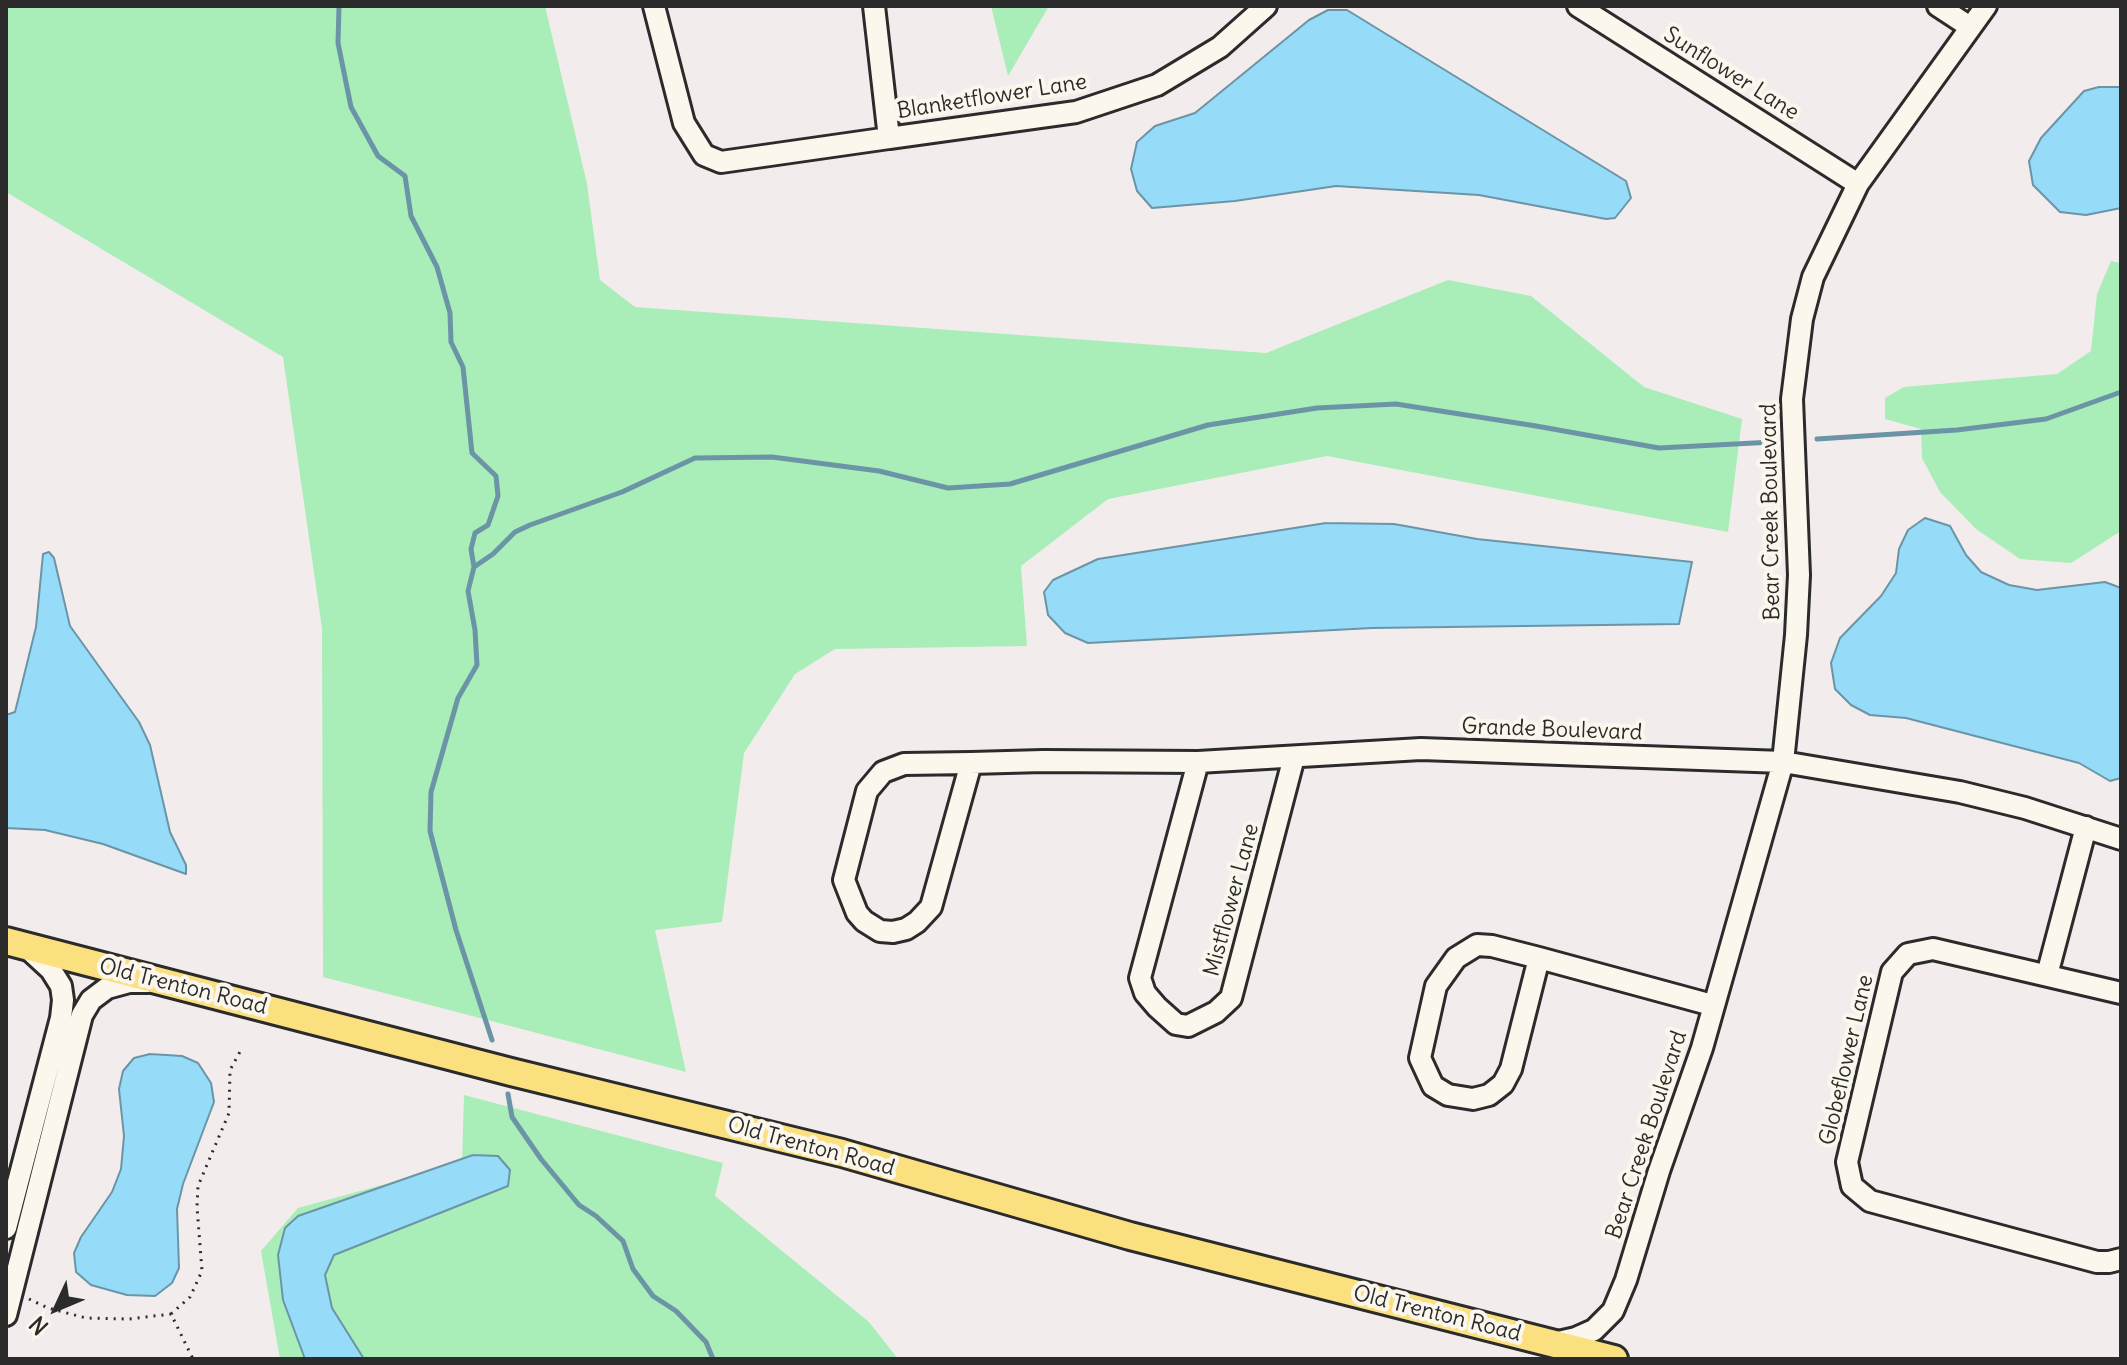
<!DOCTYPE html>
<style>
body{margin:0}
#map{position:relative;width:2127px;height:1365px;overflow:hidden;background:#f3eced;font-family:Delius,sans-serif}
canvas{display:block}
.frame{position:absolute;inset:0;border:8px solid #2b2b2b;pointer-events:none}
.north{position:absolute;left:16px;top:1269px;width:80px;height:80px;-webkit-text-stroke:6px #fbf7ec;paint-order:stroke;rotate:226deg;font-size:22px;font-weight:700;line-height:32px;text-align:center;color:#2b2b2b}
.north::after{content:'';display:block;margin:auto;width:28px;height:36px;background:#2b2b2b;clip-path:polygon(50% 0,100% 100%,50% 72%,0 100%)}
</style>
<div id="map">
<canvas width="2127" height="1365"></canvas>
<div class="frame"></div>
<div class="north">N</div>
</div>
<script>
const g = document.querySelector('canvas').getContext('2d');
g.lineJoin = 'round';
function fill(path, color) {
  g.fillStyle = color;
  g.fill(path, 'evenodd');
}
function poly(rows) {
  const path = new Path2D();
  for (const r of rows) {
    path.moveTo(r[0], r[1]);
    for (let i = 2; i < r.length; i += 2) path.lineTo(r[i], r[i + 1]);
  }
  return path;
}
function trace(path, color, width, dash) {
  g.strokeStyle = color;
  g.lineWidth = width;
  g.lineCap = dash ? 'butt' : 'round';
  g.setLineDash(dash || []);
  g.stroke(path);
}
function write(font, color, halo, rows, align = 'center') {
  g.font = font + ' Delius,sans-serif';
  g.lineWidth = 8;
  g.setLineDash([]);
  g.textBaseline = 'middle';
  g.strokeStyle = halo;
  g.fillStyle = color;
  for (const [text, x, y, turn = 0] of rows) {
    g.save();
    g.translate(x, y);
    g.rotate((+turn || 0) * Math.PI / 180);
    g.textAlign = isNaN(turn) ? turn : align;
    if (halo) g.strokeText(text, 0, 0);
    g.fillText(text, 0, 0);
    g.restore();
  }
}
fill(poly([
 [6,6,545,6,587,184,600,280,635,307,1266,353,1448,280,1531,296,1644,387,1742,419,1728,532,1327,456,1108,499,1021,566,1027,646,835,649,795,674,744,753,722,922,655,930,686,1072,323,977,322,628,283,357,6,192],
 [991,6,1049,6,1008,76],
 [2111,261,2121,263,2121,531,2071,563,2020,559,1976,529,1940,492,1922,458,1921,429,1885,419,1885,398,1904,387,2057,374,2091,351,2097,294],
 [464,1095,723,1163,715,1196,869,1322,898,1359,280,1359,261,1251,298,1208,462,1163]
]), '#a9edb8');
const water = poly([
 [1328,10,1347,10,1626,181,1631,198,1615,218,1606,219,1479,195,1336,186,1235,201,1152,208,1137,191,1131,169,1137,142,1155,126,1195,113,1309,20,1328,10],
 [2099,87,2121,87,2121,208,2086,215,2060,212,2033,185,2029,161,2041,138,2084,91,2099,87],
 [1925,518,1950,526,1966,555,1981,572,2009,585,2037,590,2105,582,2121,588,2121,778,2110,781,2079,763,1906,718,1870,715,1851,705,1835,689,1831,663,1840,638,1881,596,1896,573,1899,549,1908,530,1925,518],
 [1326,523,1394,524,1477,539,1692,562,1679,624,1372,628,1088,643,1065,633,1048,615,1044,592,1053,580,1098,559,1326,523],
 [49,552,54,558,70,626,139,722,150,745,170,832,186,865,186,874,103,844,45,830,6,828,6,715,15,712,36,627,43,554,49,552],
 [150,1054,182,1056,198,1063,211,1083,214,1102,183,1184,177,1209,179,1268,172,1283,155,1296,127,1295,91,1285,76,1272,74,1253,81,1237,112,1192,121,1169,124,1136,119,1089,123,1071,134,1058,150,1054],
 [473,1155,498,1156,510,1170,508,1186,334,1255,325,1275,332,1308,364,1359,305,1359,283,1300,278,1255,285,1228,298,1216,473,1155]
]);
fill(water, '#96dbf8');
trace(water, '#6b95a6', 2);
trace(poly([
 [339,6,338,43,351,107,378,156,405,176,411,216,437,267,450,313,451,342,463,367,472,453,496,476,498,496,488,525,475,533,471,549,474,567,468,591,475,630,477,665,458,698,431,792,430,831,456,930,492,1040],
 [1817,439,1957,430,2046,419,2121,392],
 [474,567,493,554,515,532,530,525,622,492,695,458,772,457,879,471,948,488,1010,484,1208,425,1317,408,1396,404,1536,426,1659,448,1773,442],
 [508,1094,512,1117,541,1159,579,1205,596,1216,623,1241,633,1269,653,1296,676,1311,706,1342,713,1359]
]), '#6b95a6', 5);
const minor = poly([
 [654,6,684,123,704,155,721,162,889,138,874,6],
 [1578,6,1858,184],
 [1938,6,1970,27],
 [889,138,1076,112,1157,85,1220,47,1266,6],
 [1198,762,1140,978,1145,993,1157,1007,1176,1024,1188,1026,1216,1012,1231,998,1294,757],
 [971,763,931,907,917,922,906,929,893,932,880,931,864,921,857,913,844,880,867,791,883,772,904,764,971,763,1043,761,1198,762,1421,749,1783,762,1960,792,2025,808,2121,839],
 [1539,958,1511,1069,1503,1084,1489,1095,1473,1099,1448,1095,1433,1086,1420,1058,1436,986,1456,958,1477,945,1492,946,1539,958,1712,1005],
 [2047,975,2086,827],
 [2121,993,1933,949,1908,954,1892,972,1847,1162,1852,1186,1870,1201,2097,1262,2109,1262,2121,1259],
 [6,1228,61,1018,63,1000,61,986,51,970,25,946],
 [6,1315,82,1015,91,1000,107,988,129,982,148,982],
 [1554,1343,1576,1338,1594,1330,1613,1311,1626,1280,1659,1171,1702,1048,1783,762,1796,635,1799,575,1792,399,1802,319,1813,277,1858,184,1986,6]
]);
const major = poly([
 [6,941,511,1072,842,1153,1130,1236,1614,1359]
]);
trace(minor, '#2b2b2b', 26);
trace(major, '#2b2b2b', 32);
trace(poly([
 [29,1299,48,1308,86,1318,129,1319,171,1314,193,1359],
 [171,1314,190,1297,202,1271,197,1207,198,1186,229,1113,230,1070,242,1048]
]), '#2b2b2b', 3, [2, 6]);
trace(minor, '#fbf7ec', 20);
trace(major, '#fbe080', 26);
write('22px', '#2b2b2b', '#fbf7ec', [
 ["Sunflower Lane",1731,74,32],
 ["Blanketflower Lane",992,97,-9],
 ["Bear Creek Boulevard",1771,512,-91],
 ["Grande Boulevard",1552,730,2],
 ["Mistflower Lane",1232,900,-75],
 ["Old Trenton Road",183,987,14],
 ["Globeflower Lane",1847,1060,-77],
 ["Bear Creek Boulevard",1647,1135,-72],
 ["Old Trenton Road",811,1147,15],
 ["Old Trenton Road",1437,1314,14]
]);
</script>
